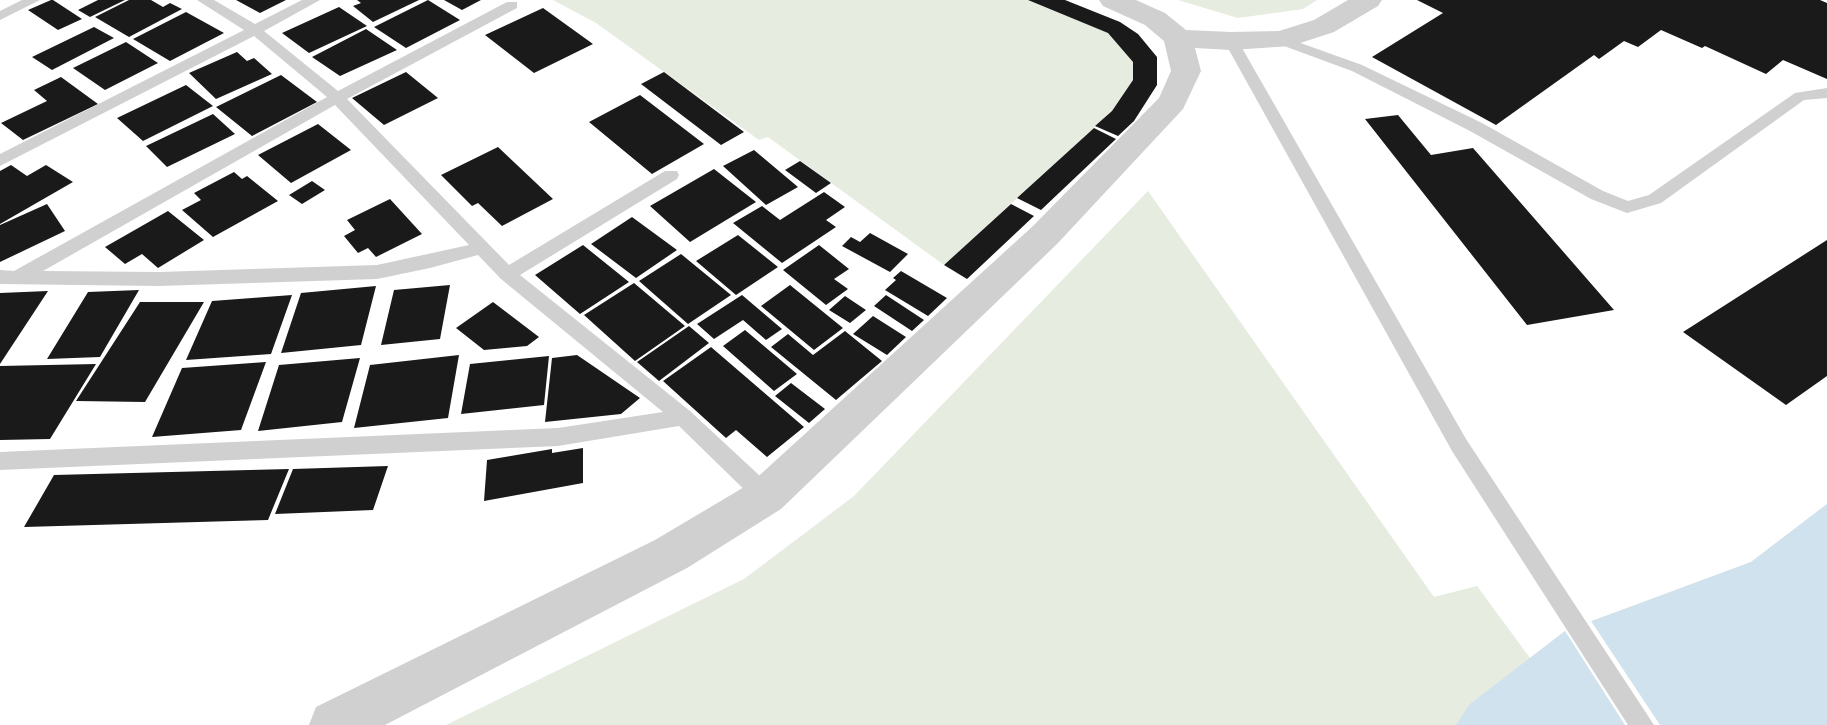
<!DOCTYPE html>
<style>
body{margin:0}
canvas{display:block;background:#fff}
</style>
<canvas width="1827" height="725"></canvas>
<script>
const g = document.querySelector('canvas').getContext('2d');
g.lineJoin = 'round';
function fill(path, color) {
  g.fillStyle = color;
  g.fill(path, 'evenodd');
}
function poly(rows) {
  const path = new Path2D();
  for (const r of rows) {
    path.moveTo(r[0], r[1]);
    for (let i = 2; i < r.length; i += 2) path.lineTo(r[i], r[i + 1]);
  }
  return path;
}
fill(poly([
 [553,0,1028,0,1108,33,1133,62,1133,80,1112,111,944,265,768,137,759,140,596,23],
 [1178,0,1317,0,1303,9,1238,18],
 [1148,191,1434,597,1477,586,1530,658,1565,631,1751,562,1827,504,1827,725,446,725,744,579,854,496]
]), '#e6ecdf');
fill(poly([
 [1827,504,1827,725,1456,725,1470,704,1565,631,1751,562]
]), '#cfe2ee');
fill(poly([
 [1591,621,1660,725,1625,725,1565,631]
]), '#fff');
fill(poly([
 [51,0,53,0,82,19,58,30,28,10],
 [98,0,125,0,90,17,78,10],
 [129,0,151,0,163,7,170,3,182,9,129,37,95,17],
 [236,0,286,0,260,13],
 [357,0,419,0,373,22,353,6,361,3],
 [428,0,460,20,406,48,374,27],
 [444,0,481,0,462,10],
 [1028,0,1065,0,1120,22,1138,34,1157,57,1157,85,1134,121,1118,136,1095,126,1112,111,1133,80,1133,62,1108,33],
 [1417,0,1820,0,1827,3,1827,79,1783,60,1766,74,1705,46,1702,48,1661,30,1638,47,1624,41,1599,59,1594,55,1496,125,1372,57,1443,13],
 [339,7,367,26,309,53,282,33],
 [543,8,593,44,534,73,485,35],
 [186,12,224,33,170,61,133,39],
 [94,27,114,38,52,70,32,57],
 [366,29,397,50,340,76,312,57],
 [126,42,158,63,105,90,73,68],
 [237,52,247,61,254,58,272,74,216,99,189,73],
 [406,72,438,98,384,125,352,98],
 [664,72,744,132,721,145,641,84],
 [281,75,317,102,252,136,216,107],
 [61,77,98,104,23,140,1,123,47,101,34,90],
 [186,85,213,106,143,141,117,118],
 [640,95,704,144,652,174,589,122],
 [213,114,235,134,167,167,146,146],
 [1398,115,1431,155,1473,148,1614,310,1527,325,1365,119],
 [318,124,351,150,291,183,258,155],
 [1094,128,1116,139,1041,210,1017,198],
 [498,147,553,199,502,226,478,203,472,206,441,175],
 [754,150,798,187,766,205,723,166],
 [800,161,831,183,816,193,785,170],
 [11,165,27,176,46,165,73,182,0,224,0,171],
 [714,169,756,202,690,242,650,206],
 [234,172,242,179,247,176,278,201,213,237,182,210,201,200,194,193],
 [312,181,325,190,302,204,289,195],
 [824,192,845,207,826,220,836,227,782,263,733,223,762,206,780,220],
 [390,199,422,234,376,257,368,248,358,253,344,236,355,230,347,220],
 [47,204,65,231,0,262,0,225],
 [1011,204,1034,216,967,279,944,265],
 [168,211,204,240,158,268,142,254,125,264,105,247],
 [632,217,677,250,636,278,591,244],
 [870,233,908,254,890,272,842,246,851,237,860,242],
 [738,235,778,267,736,295,696,261],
 [1827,240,1827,376,1786,405,1683,332],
 [583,245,629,282,580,314,535,275],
 [819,245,849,269,834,279,848,289,826,305,783,270],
 [681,254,731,295,688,324,639,281],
 [901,271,947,298,928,316,885,290,896,280,893,278],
 [634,283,685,326,635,361,584,315],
 [450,285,440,339,381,345,394,290],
 [790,285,843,328,814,350,761,306],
 [376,286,361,345,281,353,301,293],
 [139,290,100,357,47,359,88,292],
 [48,291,0,364,0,293],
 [292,295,271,354,186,360,212,301],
 [742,295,782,329,766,340,743,320,714,339,697,324],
 [886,295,924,320,912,331,874,306],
 [845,296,866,310,850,323,829,310],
 [140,302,204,302,145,402,76,401],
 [493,302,539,337,527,346,484,350,456,328],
 [873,316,906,337,887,355,853,334],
 [689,326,709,343,659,381,637,362],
 [745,330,797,374,774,391,723,346],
 [845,331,882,361,836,400,771,347,788,334,813,355],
 [711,347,804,427,767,457,736,430,726,438,663,381],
 [459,355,448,418,354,428,370,365],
 [577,355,640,398,621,414,545,422,552,358],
 [549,356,544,405,461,414,470,364],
 [360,358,342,422,258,431,279,365],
 [266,362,241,430,152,437,182,368],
 [96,364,50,439,0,440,0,366],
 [791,383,825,409,809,423,775,396],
 [583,448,583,483,484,501,487,460,552,449,552,453],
 [388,466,373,510,275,514,293,469],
 [289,469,268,520,24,527,54,475]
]), '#1a1a1a');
fill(poly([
 [22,0,40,0,0,20,0,11,22,0],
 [197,0,214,0,255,24,302,0,320,0,264,31,338,91,507,2,517,2,517,8,347,99,509,265,665,171,677,171,679,175,677,179,520,275,690,411,774,489,777,496,774,503,766,505,758,503,679,426,558,446,0,470,0,452,558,428,663,412,501,279,478,255,430,268,377,279,159,286,0,284,0,270,14,271,327,97,254,36,0,166,0,154,244,30,197,0],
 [335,105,469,245,377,265,159,272,43,271,335,105],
 [1281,36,1362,65,1482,123,1603,191,1628,201,1649,195,1795,93,1827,88,1827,98,1804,100,1661,203,1627,213,1591,199,1470,131,1352,71,1276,43,1274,40,1276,37,1281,36],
 [1231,37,1238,41,1466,439,1654,725,1628,725,1452,451,1224,41,1231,37]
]), '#d0d0d0');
fill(poly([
 [1099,0,1136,0,1165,13,1186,30,1231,32,1279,31,1314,20,1348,0,1382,0,1378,6,1334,32,1291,46,1231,50,1195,48,1201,71,1183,109,1057,244,781,509,687,568,385,725,309,725,316,707,655,540,751,483,1033,226,1159,98,1171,71,1164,41,1145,25,1103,6,1099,0]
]), '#d0d0d0');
</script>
